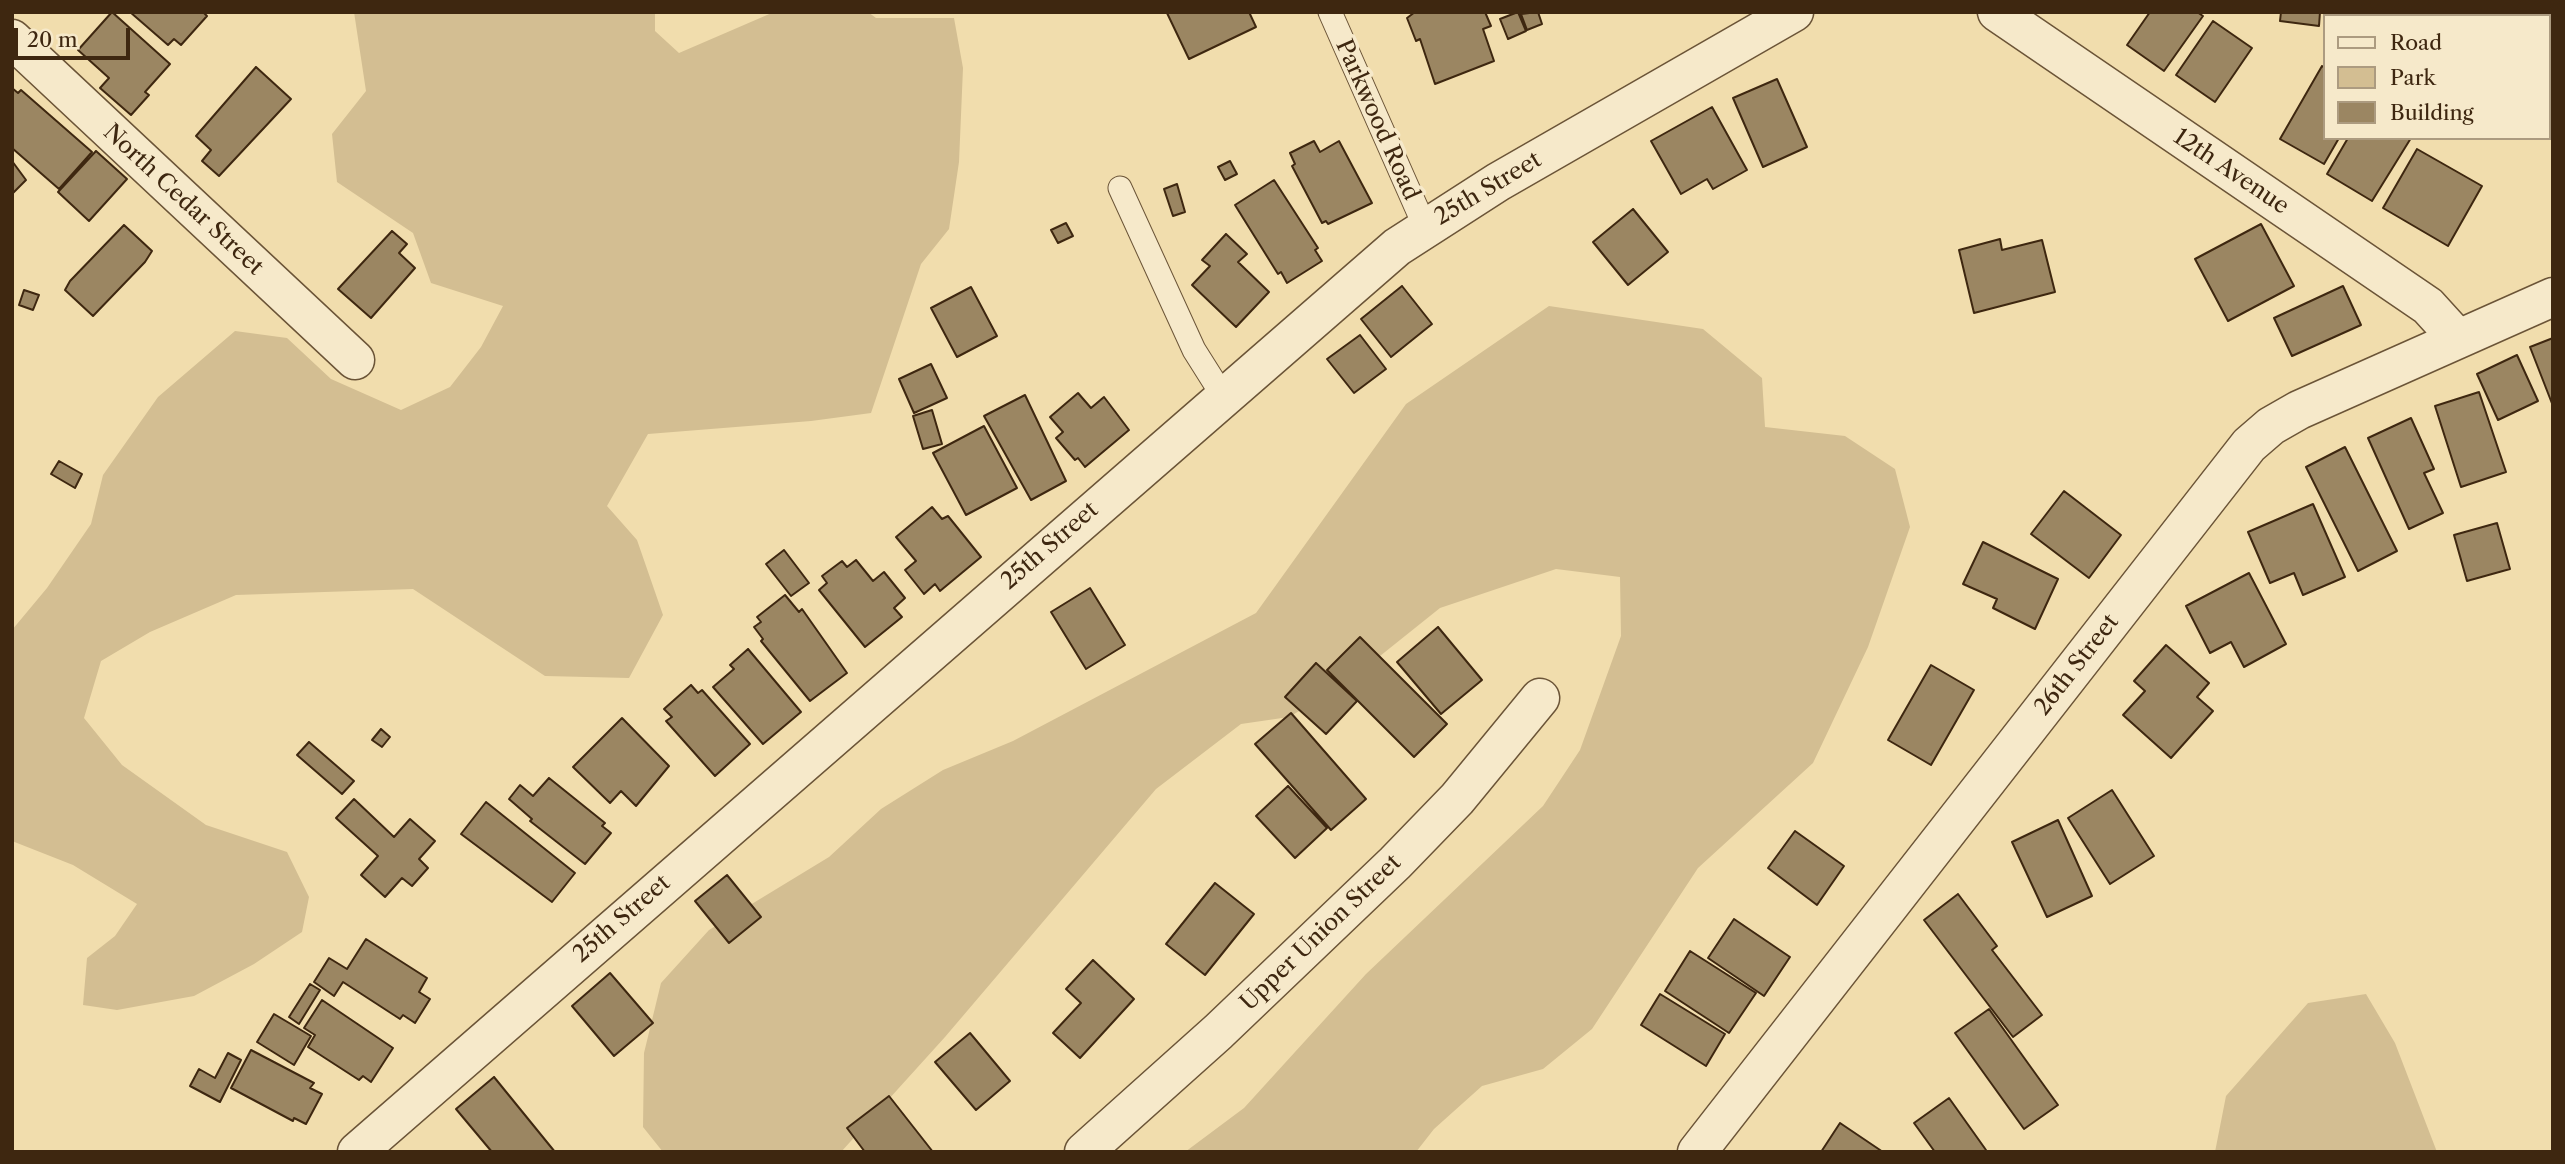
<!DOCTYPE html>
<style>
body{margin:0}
#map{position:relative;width:2565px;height:1164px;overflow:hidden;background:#f1ddad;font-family:"Libre Caslon Text",serif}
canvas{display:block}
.frame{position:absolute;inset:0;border:14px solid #3e2710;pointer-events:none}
.legend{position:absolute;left:2323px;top:14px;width:228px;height:126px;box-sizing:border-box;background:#f6e9ca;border:2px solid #ac9b80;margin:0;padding:9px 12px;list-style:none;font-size:21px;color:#3e2710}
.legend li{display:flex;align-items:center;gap:14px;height:35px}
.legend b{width:35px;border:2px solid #ac9b80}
.scale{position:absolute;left:14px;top:28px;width:116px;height:32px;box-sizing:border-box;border:4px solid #3e2710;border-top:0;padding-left:9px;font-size:21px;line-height:24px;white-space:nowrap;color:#3e2710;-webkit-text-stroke:5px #f6e9ca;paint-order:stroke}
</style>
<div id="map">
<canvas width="2565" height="1164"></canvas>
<div class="frame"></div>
<ul class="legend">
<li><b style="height:9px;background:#f6e9ca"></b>Road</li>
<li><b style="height:19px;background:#d3be92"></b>Park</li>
<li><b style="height:19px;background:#9b8662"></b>Building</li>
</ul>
<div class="scale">20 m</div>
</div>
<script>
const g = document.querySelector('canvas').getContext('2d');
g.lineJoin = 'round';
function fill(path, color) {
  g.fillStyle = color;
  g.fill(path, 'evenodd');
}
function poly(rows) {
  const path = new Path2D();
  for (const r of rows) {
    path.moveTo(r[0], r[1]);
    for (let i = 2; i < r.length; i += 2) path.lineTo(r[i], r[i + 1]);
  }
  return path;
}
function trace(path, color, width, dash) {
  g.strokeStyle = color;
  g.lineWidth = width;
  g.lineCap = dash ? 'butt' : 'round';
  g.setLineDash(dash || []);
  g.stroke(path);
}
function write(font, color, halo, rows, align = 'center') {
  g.font = font + ' "Libre Caslon Text",serif';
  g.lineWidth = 7;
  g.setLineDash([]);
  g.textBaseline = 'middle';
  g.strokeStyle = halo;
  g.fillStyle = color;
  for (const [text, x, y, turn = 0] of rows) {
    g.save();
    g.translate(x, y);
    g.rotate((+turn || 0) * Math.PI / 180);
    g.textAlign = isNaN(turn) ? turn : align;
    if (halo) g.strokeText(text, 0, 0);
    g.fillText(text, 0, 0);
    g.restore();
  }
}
fill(poly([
 [354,12,655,12,655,31,679,53,774,12,868,12,876,18,954,18,963,68,959,162,949,229,921,264,871,413,811,421,648,434,607,506,637,540,663,615,629,678,545,676,413,589,236,595,150,632,101,661,84,718,122,765,206,825,287,852,309,897,302,932,254,964,194,996,117,1010,83,1005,87,958,115,936,137,904,73,865,12,841,12,630,47,588,91,524,103,475,158,397,235,331,287,338,331,379,401,410,450,387,481,347,503,306,431,283,413,233,337,182,332,134,366,91],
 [1549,306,1703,329,1762,378,1765,427,1845,436,1895,469,1910,527,1868,647,1813,763,1698,868,1592,1029,1543,1069,1482,1086,1434,1129,1416,1152,1185,1152,1244,1108,1366,974,1543,806,1580,750,1621,636,1620,577,1556,569,1440,608,1345,684,1289,717,1241,724,1156,789,945,1037,841,1152,663,1152,643,1127,644,1053,661,983,709,930,829,857,881,809,943,770,1013,741,1256,613,1406,404],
 [2366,994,2395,1043,2437,1152,2215,1152,2226,1096,2308,1003]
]), '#d3be92');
const building = poly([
 [112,12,170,64,145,92,149,95,131,115,100,88,109,78,78,50,112,12],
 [130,12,203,12,207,16,181,45,174,39,168,45,130,12],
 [1249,12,1256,27,1189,59,1167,13,1249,12],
 [1415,12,1485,12,1491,26,1483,29,1494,61,1435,84,1420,39,1416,41,1407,18,1415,12],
 [1518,12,1526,31,1508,39,1500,19,1518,12],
 [1538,12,1542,24,1527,30,1521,14,1538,12],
 [2150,12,2197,12,2203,16,2164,71,2127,45,2150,12],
 [2281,12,2320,12,2319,26,2280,21,2281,12],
 [2213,21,2252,48,2215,102,2176,75,2213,21],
 [2322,66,2325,68,2325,138,2339,138,2324,164,2280,139,2322,66],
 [256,67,291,99,219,176,202,161,211,150,196,136,256,67],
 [1777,79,1807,147,1763,167,1733,98,1777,79],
 [12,88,18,93,21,90,92,152,59,189,12,148,12,88],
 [1712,107,1747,170,1713,189,1707,179,1681,194,1651,141,1712,107],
 [2348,138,2411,138,2372,201,2327,174,2348,138],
 [1314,141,1320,152,1339,141,1372,203,1328,224,1326,221,1322,223,1292,166,1295,164,1290,153,1314,141],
 [2417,149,2482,186,2448,246,2383,208,2417,149],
 [96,151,127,179,89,221,58,192,96,151],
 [12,161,26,180,12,194,12,161],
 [1230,161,1237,174,1225,180,1218,167,1230,161],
 [1274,180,1318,248,1315,250,1322,261,1287,283,1281,272,1278,274,1235,205,1274,180],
 [1177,184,1185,212,1173,216,1164,189,1177,184],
 [1633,209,1668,252,1628,285,1593,242,1633,209],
 [1066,223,1073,236,1058,243,1051,230,1066,223],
 [2261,224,2294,286,2228,321,2195,259,2261,224],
 [124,225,152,251,145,262,93,316,65,290,70,281,124,225],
 [392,231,407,244,399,253,415,268,371,318,338,289,392,231],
 [1226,234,1247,254,1238,262,1269,292,1236,327,1192,285,1210,266,1202,260,1226,234],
 [2000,239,2002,250,2042,240,2055,292,1974,313,1959,250,2000,239],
 [1402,286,1432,324,1391,357,1361,319,1402,286],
 [2343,286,2361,325,2292,356,2274,318,2343,286],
 [971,287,997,336,957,357,931,308,971,287],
 [24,290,39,295,33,310,19,305,24,290],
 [1360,335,1386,369,1354,393,1327,359,1360,335],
 [2553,338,2553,406,2530,347,2553,338],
 [2517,355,2538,401,2498,420,2477,374,2517,355],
 [931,364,947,398,914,413,899,379,931,364],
 [2479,392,2506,472,2461,487,2435,406,2479,392],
 [1078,393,1091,408,1104,397,1129,430,1085,467,1078,458,1075,460,1056,438,1063,432,1050,417,1078,393],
 [1025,395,1066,481,1031,500,984,416,1025,395],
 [932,410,942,444,923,449,913,416,932,410],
 [2411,418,2434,469,2424,473,2443,513,2409,529,2368,438,2411,418],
 [984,426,1017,488,966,515,933,453,984,426],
 [2345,447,2397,551,2358,571,2306,467,2345,447],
 [59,461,82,474,75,488,51,474,59,461],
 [2064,491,2121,535,2089,578,2031,534,2064,491],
 [2313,504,2345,577,2303,595,2294,573,2270,583,2248,532,2313,504],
 [932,507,942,519,948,516,981,557,940,591,935,584,924,594,905,570,916,561,896,537,932,507],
 [2497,523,2510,569,2467,581,2454,535,2497,523],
 [1983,542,2058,579,2035,629,1993,608,1997,599,1963,584,1983,542],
 [784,550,809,583,791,596,766,564,784,550],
 [856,560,873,581,884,572,905,598,894,608,902,617,865,647,819,590,827,583,822,576,842,561,847,567,856,560],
 [2249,573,2286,644,2244,667,2231,642,2210,653,2186,606,2249,573],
 [1090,588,1125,645,1086,669,1051,612,1090,588],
 [785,595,799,612,802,609,847,673,810,701,761,641,763,639,754,627,761,622,757,617,785,595],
 [1438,627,1482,680,1441,714,1397,662,1438,627],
 [1360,637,1447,724,1414,757,1327,670,1360,637],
 [2166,645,2209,683,2197,697,2213,711,2171,758,2123,715,2145,691,2134,681,2166,645],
 [748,649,801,712,763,744,713,687,734,669,730,665,748,649],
 [1316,663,1357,701,1326,734,1285,697,1316,663],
 [1931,665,1974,690,1931,765,1888,740,1931,665],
 [691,685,698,693,702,690,750,744,715,776,666,721,672,717,664,709,691,685],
 [1291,713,1366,799,1331,830,1255,744,1291,713],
 [622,718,669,766,636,806,621,791,610,803,573,767,622,718],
 [381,729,390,737,382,747,372,740,381,729],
 [309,742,354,781,342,794,297,755,309,742],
 [549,778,605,823,602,826,611,833,585,864,530,821,532,819,509,799,520,785,533,796,549,778],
 [1288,786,1327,828,1295,858,1256,816,1288,786],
 [2112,790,2154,856,2110,884,2068,818,2112,790],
 [354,799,394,837,410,819,435,841,419,859,428,868,412,886,402,878,385,897,361,875,378,856,336,818,354,799],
 [486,802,575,873,552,902,461,834,486,802],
 [2058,820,2092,896,2047,917,2012,842,2058,820],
 [1795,831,1844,866,1817,905,1768,868,1795,831],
 [727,875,761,917,729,943,695,901,727,875],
 [1215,883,1254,914,1205,975,1166,944,1215,883],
 [1958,894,1997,946,1992,950,2042,1015,2013,1037,1924,920,1958,894],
 [1734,919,1790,957,1764,996,1708,958,1734,919],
 [366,939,427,978,419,992,430,999,415,1023,403,1015,400,1019,343,982,334,996,314,982,329,958,347,969,366,939],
 [1690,951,1756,993,1729,1033,1665,991,1690,951],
 [1093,960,1134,999,1080,1058,1053,1033,1081,1003,1066,989,1093,960],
 [610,973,653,1023,614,1056,572,1006,610,973],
 [310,984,320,990,299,1024,289,1017,310,984],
 [1660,994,1725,1034,1706,1066,1641,1025,1660,994],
 [322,1000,393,1048,371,1082,363,1076,359,1080,308,1047,315,1035,304,1028,322,1000],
 [1989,1009,2058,1105,2024,1129,1955,1033,1989,1009],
 [274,1014,311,1036,294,1065,257,1042,274,1014],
 [970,1033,1010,1081,976,1110,935,1062,970,1033],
 [251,1050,314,1083,310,1088,322,1094,306,1124,294,1118,293,1121,231,1088,251,1050],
 [228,1053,241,1060,220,1102,190,1086,199,1069,215,1078,228,1053],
 [494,1077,555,1152,492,1152,456,1109,494,1077],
 [889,1096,933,1152,865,1152,847,1128,889,1096],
 [1949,1098,1986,1150,1983,1152,1935,1152,1914,1123,1949,1098],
 [1840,1123,1883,1152,1821,1152,1840,1123]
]);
fill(building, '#9b8662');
trace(building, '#3e2710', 2);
const lane = poly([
 [1330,12,1425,227],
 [2549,45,2553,44],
 [1120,188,1194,350,1223,396]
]);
const street = poly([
 [1997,12,2428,306,2458,339],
 [12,39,355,360],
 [357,1152,1397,247,1498,182,1794,12],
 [1084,1152,1218,1032,1395,863,1457,799,1540,698],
 [1697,1152,2249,445,2271,426,2299,410,2553,297]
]);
trace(lane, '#6b5437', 25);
trace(street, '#6b5437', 41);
trace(lane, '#f6e9ca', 23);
trace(street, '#f6e9ca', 38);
write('23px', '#3e2710', '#f6e9ca', [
 ["Parkwood Road",1377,120,66],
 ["12th Avenue",2231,172,34],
 ["25th Street",1488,189,-31],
 ["North Cedar Street",183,200,43],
 ["25th Street",1050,546,-41],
 ["26th Street",2077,665,-52],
 ["25th Street",622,919,-41],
 ["Upper Union Street",1321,933,-44]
]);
</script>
